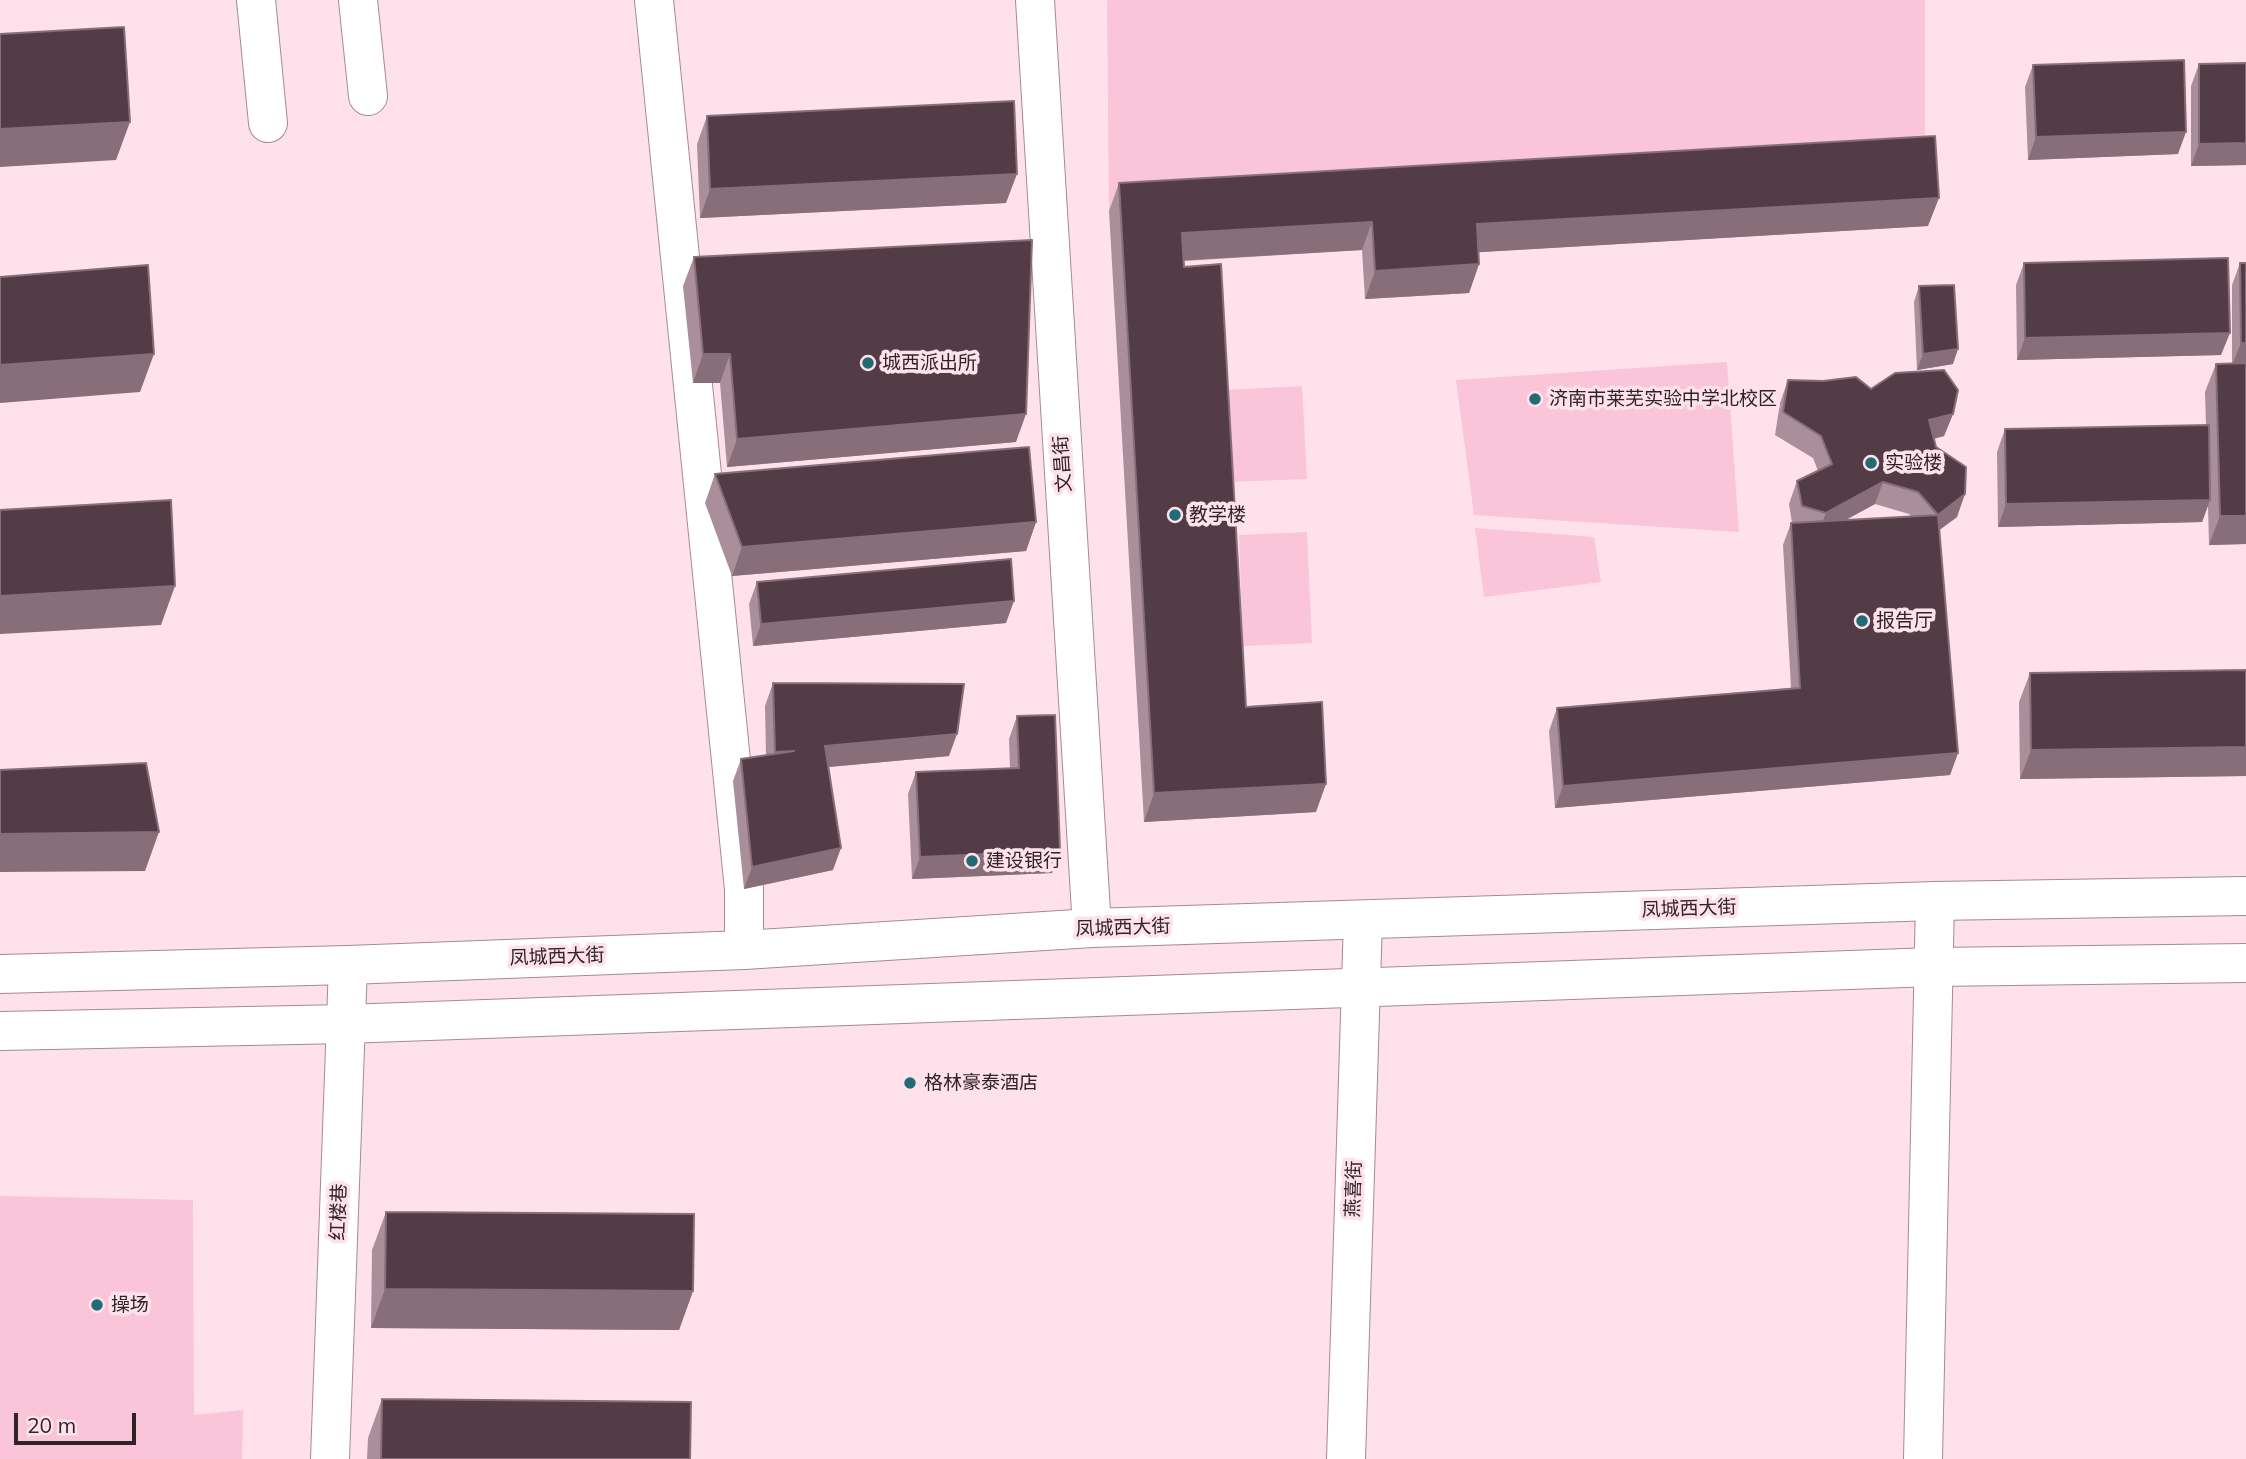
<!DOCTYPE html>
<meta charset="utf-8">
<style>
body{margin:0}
#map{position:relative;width:2246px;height:1459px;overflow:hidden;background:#ffe1ec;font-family:Mulish,sans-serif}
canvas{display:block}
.scale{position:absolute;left:14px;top:1413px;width:122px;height:32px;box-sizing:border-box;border:4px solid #2e2428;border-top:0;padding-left:9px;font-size:21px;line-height:24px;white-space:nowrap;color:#2e2428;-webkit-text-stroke:5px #ffe1ec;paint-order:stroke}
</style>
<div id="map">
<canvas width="2246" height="1459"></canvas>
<div class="scale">20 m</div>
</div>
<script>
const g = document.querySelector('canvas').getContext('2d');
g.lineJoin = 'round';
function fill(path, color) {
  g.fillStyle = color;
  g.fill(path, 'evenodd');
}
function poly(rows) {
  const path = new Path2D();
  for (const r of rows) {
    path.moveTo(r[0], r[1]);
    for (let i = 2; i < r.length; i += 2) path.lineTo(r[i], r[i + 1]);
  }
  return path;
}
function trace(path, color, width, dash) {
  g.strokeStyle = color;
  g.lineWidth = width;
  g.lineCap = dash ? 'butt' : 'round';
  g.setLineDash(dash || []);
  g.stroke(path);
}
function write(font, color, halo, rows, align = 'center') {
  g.font = font + ' Mulish,"Noto Sans SC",sans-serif';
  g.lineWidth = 7;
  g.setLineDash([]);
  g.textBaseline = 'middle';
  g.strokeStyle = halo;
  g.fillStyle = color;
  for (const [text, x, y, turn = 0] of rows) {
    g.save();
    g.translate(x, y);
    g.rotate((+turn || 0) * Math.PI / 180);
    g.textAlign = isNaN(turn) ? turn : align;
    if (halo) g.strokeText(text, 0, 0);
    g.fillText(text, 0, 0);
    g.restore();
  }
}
fill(poly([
 [1107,0,1925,0,1925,164,1109,211],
 [1727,362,1739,532,1474,515,1456,380],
 [1302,386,1307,479,1229,482,1225,390],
 [1475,528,1594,537,1601,582,1484,597],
 [1307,532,1312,643,1243,646,1239,535],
 [0,1196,193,1200,194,1415,243,1410,242,1459,0,1459]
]), '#fac4d9');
const minor = poly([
 [256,0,268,123],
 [358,0,368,96],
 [654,0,744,889,744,950],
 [1035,0,1092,928],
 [330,1459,348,965],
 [1346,1459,1363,920],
 [1923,1459,1935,901]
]);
const major = poly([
 [0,974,348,965,744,950,1092,928,1935,901,2246,896],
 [0,1031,346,1024,1933,967,2246,963]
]);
trace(minor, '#a58a94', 40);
trace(major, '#a58a94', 40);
trace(minor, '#fff', 38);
trace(major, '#fff', 38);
fill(poly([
 [2246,63,2246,165,2191,166,2191,86,2199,64],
 [2033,65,2178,154,2028,160,2025,87],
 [707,116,1006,203,700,218,697,144],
 [1119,183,1928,226,1478,252,1479,264,1469,293,1365,299,1362,250,1184,261,1246,707,1316,812,1144,822,1109,211],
 [694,257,1016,442,727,467,720,383,693,383,683,286],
 [2024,263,2221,355,2017,360,2016,285],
 [2240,263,2246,263,2246,544,2209,545,2208,506,2202,522,1998,527,1997,452,2005,429,2206,425,2205,392,2216,364,2232,363,2232,285],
 [1919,286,1953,364,1917,370,1914,302],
 [1788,380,1871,389,1953,414,1944,436,1934,439,1957,517,1939,530,1958,753,1950,775,1555,808,1549,731,1557,708,1791,688,1783,545,1791,523,1792,523,1789,504,1797,481,1818,471,1813,458,1775,435,1780,403],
 [1875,504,1909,514,1912,517,1846,520],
 [715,474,1036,522,1026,551,732,576,705,503],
 [757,582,1006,623,753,646,749,604],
 [2246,670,2246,776,2020,779,2019,702,2030,673],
 [773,683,949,756,829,767,833,870,744,889,733,781,741,759,766,755,765,706],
 [1017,716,1060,851,1052,873,912,879,908,794,916,772,1010,769,1009,739],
 [386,1212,693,1291,679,1330,371,1328,372,1250],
 [382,1399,690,1459,367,1459,368,1438]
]), '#aa8e99');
fill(poly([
 [130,122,116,160,0,167,0,129],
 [2186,132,2178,154,2028,160,2036,137],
 [2246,143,2246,165,2191,166,2199,144],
 [1017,174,1006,203,700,218,710,189],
 [1939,198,1928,226,1466,253,1477,224],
 [1372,222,1362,250,1172,261,1182,233],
 [1479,264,1469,293,1365,299,1375,271],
 [2230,333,2221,355,2017,360,2025,338],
 [2241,343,2246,343,2246,365,2232,365],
 [1958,349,1953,364,1917,370,1923,354],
 [154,354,140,392,0,403,0,365],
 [703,354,730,354,720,383,693,383],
 [1026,414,1016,442,727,467,737,439],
 [1953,414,1944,436,1921,442,1929,420],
 [1883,482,1875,504,1817,535,1826,513],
 [1965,494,1957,517,1930,537,1938,515],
 [2210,500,2202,522,1998,527,2006,504],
 [2220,516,2246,516,2246,544,2209,545],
 [1036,522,1026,551,732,576,742,547],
 [175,586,161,625,0,634,0,596],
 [1014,601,1006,623,753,646,761,624],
 [957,734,949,756,817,768,825,746],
 [2246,747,2246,776,2020,779,2031,750],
 [1958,753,1950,775,1555,808,1563,786],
 [1326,784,1316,812,1144,822,1154,793],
 [159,832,145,871,0,872,0,834],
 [841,848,833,870,744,889,752,867],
 [1060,851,1052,873,912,879,920,857],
 [385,1289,693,1291,679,1330,371,1328]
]), '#876e78');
const building = poly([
 [124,27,130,122,0,129,0,34,124,27],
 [2184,60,2186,132,2036,137,2033,65,2184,60],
 [2246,63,2246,143,2199,144,2199,64,2246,63],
 [1014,101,1017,174,710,189,707,116,1014,101],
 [1935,136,1939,198,1477,224,1479,264,1375,271,1372,222,1182,233,1184,267,1221,264,1246,707,1322,702,1326,784,1154,793,1119,183,1935,136],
 [1032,240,1026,414,737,439,730,354,703,354,694,257,1032,240],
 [2228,258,2230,333,2025,338,2024,263,2228,258],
 [2240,263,2246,263,2246,343,2241,343,2240,263],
 [148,265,154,354,0,365,0,277,148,265],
 [1954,285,1958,349,1923,354,1919,286,1954,285],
 [2246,363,2246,516,2220,516,2216,364,2246,363],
 [1944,370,1958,390,1953,414,1929,420,1936,447,1966,467,1965,494,1938,515,1918,492,1883,482,1826,513,1802,506,1797,481,1832,464,1821,436,1783,412,1788,380,1823,381,1856,377,1871,389,1895,373,1944,370],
 [2209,425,2210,500,2006,504,2005,429,2209,425],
 [1029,447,1036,522,742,547,715,474,1029,447],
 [171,500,175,586,0,596,0,510,171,500],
 [1938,515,1958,753,1563,786,1557,708,1800,688,1791,523,1938,515],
 [1011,559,1014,601,761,624,757,582,1011,559],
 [2246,670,2246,747,2031,750,2030,673,2246,670],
 [773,683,964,684,957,734,825,746,841,848,752,867,741,759,794,751,775,752,773,683],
 [1055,715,1060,851,920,857,916,772,1019,768,1017,716,1055,715],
 [146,763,159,832,0,834,0,770,146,763],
 [386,1212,694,1214,693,1291,385,1289,386,1212],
 [382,1399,691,1402,690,1459,381,1459,382,1399]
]);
fill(building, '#543c46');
trace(building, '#876e78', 2);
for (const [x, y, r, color] of [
 [868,363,7,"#206b74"],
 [1535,399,7,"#206b74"],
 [1871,463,7,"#206b74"],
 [1175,515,7,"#206b74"],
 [1862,621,7,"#206b74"],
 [972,861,7,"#206b74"],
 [910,1083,7,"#206b74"],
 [97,1305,7,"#206b74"]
]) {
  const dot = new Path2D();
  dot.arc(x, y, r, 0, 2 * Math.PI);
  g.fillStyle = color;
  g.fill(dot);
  trace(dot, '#ffe1ec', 2.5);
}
write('19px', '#2e2428', '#ffe1ec', [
 ["城西派出所",882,363],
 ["济南市莱芜实验中学北校区",1549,399],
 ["实验楼",1885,463],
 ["教学楼",1189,515],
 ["报告厅",1876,621],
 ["建设银行",986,861],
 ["格林豪泰酒店",924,1083],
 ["操场",111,1305]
], 'left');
write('19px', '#2e2428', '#ffe1ec', [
 ["文昌街",1063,464,-94],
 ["凤城西大街",1689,909,-2],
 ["凤城西大街",1123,928,-2],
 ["凤城西大街",557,957,-2],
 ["燕喜街",1354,1189,-88],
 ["红楼巷",339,1212,-88]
]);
</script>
